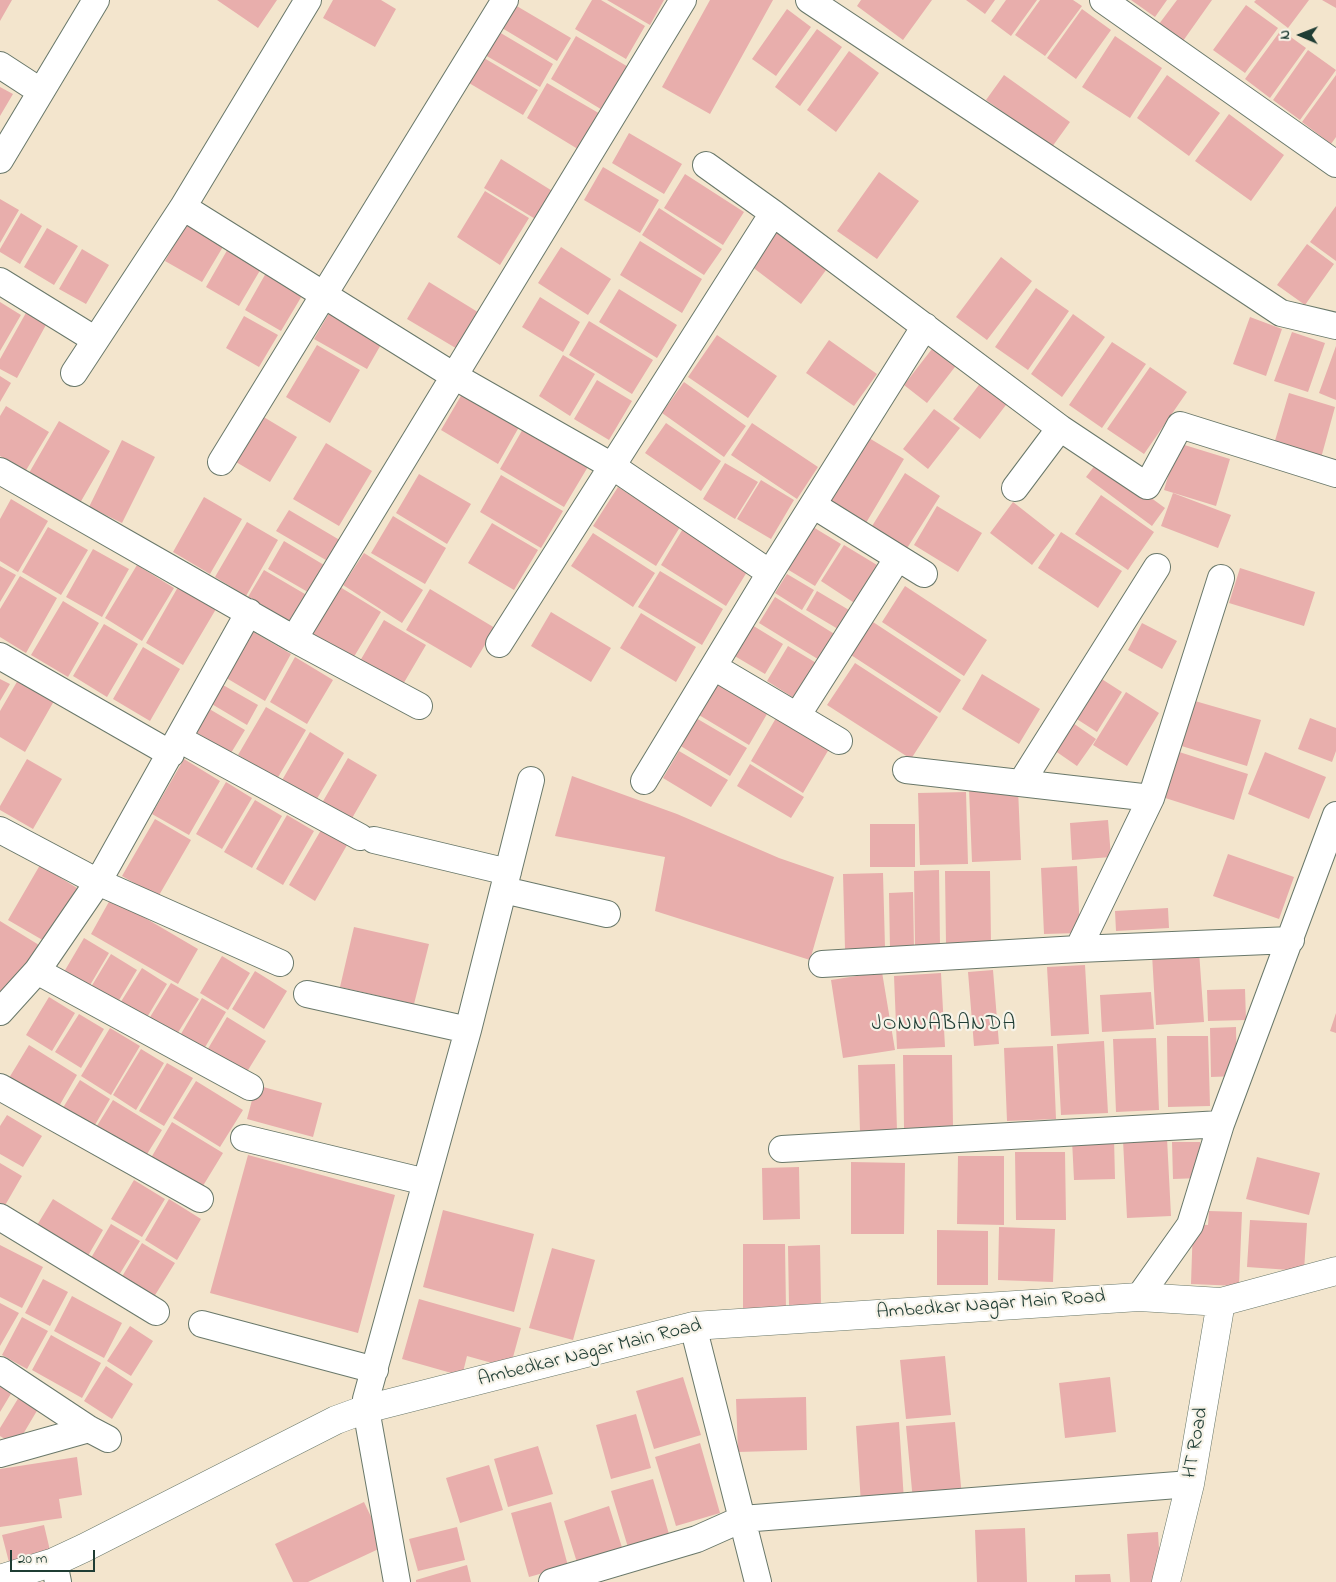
<!DOCTYPE html>
<style>
body{margin:0}
#map{position:relative;width:1336px;height:1582px;overflow:hidden;background:#f3e5cd;font-family:"Indie Flower",sans-serif}
canvas{display:block}
.north{position:absolute;left:1276px;top:10px;width:50px;height:50px;-webkit-text-stroke:4px #f7f3e8;paint-order:stroke;rotate:271deg;font-size:14px;font-weight:700;line-height:20px;text-align:center;color:#1f3d34}
.north::after{content:'';display:block;margin:auto;width:18px;height:22px;background:#1f3d34;clip-path:polygon(50% 0,100% 100%,50% 72%,0 100%)}
.scale{position:absolute;left:10px;top:1550px;width:85px;height:22px;box-sizing:border-box;border:2px solid #1f3d34;border-top:0;padding-left:6px;font-size:15px;line-height:18px;white-space:nowrap;color:#1f3d34;-webkit-text-stroke:4px #f7f3e8;paint-order:stroke}
</style>
<div id="map">
<canvas width="1336" height="1582"></canvas>
<div class="north">N</div>
<div class="scale">20 m</div>
</div>
<script>
const g = document.querySelector('canvas').getContext('2d');
g.lineJoin = 'round';
function fill(path, color) {
  g.fillStyle = color;
  g.fill(path, 'evenodd');
}
function poly(rows) {
  const path = new Path2D();
  for (const r of rows) {
    path.moveTo(r[0], r[1]);
    for (let i = 2; i < r.length; i += 2) path.lineTo(r[i], r[i + 1]);
  }
  return path;
}
function trace(path, color, width, dash) {
  g.strokeStyle = color;
  g.lineWidth = width;
  g.lineCap = dash ? 'butt' : 'round';
  g.setLineDash(dash || []);
  g.stroke(path);
}
function write(font, color, halo, rows, align = 'center') {
  g.font = font + ' "Indie Flower",sans-serif';
  g.lineWidth = 4.5;
  g.setLineDash([]);
  g.textBaseline = 'middle';
  g.strokeStyle = halo;
  g.fillStyle = color;
  for (const [text, x, y, turn = 0] of rows) {
    g.save();
    g.translate(x, y);
    g.rotate((+turn || 0) * Math.PI / 180);
    g.textAlign = isNaN(turn) ? turn : align;
    if (halo) g.strokeText(text, 0, 0);
    g.fillText(text, 0, 0);
    g.restore();
  }
}
fill(poly([
 [0,0,12,0,0,21],
 [217,0,277,0,258,28],
 [333,0,381,0,396,9,375,47,323,18],
 [592,0,601,0,645,26,626,59,575,29],
 [607,0,664,0,650,25],
 [710,0,773,0,710,114,662,87],
 [861,0,932,0,903,40,857,6],
 [966,0,995,0,985,14],
 [1006,0,1037,0,1011,36,991,21],
 [1040,0,1073,0,1082,6,1045,56,1015,35],
 [1131,0,1167,0,1155,17],
 [1177,0,1212,0,1183,41,1159,24],
 [1256,0,1309,0,1288,28,1254,2],
 [1322,0,1336,0,1336,8],
 [515,5,571,38,557,61,502,28],
 [1246,5,1278,28,1245,73,1213,50],
 [787,9,811,27,776,76,752,59],
 [1082,9,1111,30,1076,79,1047,58],
 [817,29,842,47,800,106,775,87],
 [1281,30,1306,48,1270,98,1245,79],
 [499,32,553,64,540,87,485,55],
 [576,36,630,68,604,111,551,79],
 [1115,36,1162,68,1130,118,1082,87],
 [1308,50,1336,70,1300,120,1273,100],
 [849,51,879,73,836,132,807,110],
 [484,58,538,90,523,115,469,83],
 [1004,75,1070,122,1052,147,986,100],
 [1167,75,1220,113,1189,156,1137,118],
 [1336,75,1336,137,1331,144,1302,122],
 [547,83,602,115,581,151,527,118],
 [0,87,13,94,0,116],
 [1229,114,1284,155,1251,201,1195,161],
 [629,133,682,164,664,194,612,163],
 [501,159,554,192,537,220,484,188],
 [603,167,659,200,640,233,584,200],
 [879,172,919,201,877,259,837,231],
 [685,174,744,212,723,245,664,208],
 [485,191,529,218,500,265,457,237],
 [0,199,19,210,0,243],
 [1336,206,1336,261,1310,242],
 [659,208,722,249,704,275,642,235],
 [21,213,42,226,20,264,0,252,0,249],
 [187,223,224,245,202,282,165,261],
 [47,228,78,246,54,285,24,267],
 [779,228,829,266,801,304,751,266],
 [640,241,702,279,682,313,620,275],
 [1307,244,1334,264,1305,305,1277,285],
 [229,247,262,267,239,306,206,287],
 [561,247,611,279,588,315,538,283],
 [82,249,109,265,86,304,59,289],
 [1001,257,1032,281,987,340,956,317],
 [266,273,303,294,281,331,245,310],
 [429,282,481,314,459,350,407,319],
 [1036,288,1069,311,1028,370,995,347],
 [619,289,677,325,657,358,599,322],
 [540,297,580,322,563,352,522,327],
 [0,302,21,315,0,351],
 [331,310,383,341,367,369,314,339],
 [27,311,47,323,17,378,0,369,0,359],
 [1073,314,1105,337,1062,397,1031,374],
 [244,316,278,335,259,367,226,348],
 [1250,317,1282,329,1266,376,1233,364],
 [589,321,653,360,632,394,569,355],
 [1292,332,1325,343,1308,392,1274,381],
 [717,335,777,376,748,418,688,377],
 [829,340,877,374,854,406,806,373],
 [1112,342,1146,364,1102,428,1069,405],
 [317,345,360,370,330,423,286,397],
 [935,345,958,363,927,403,904,385],
 [1336,346,1336,400,1319,393],
 [563,355,595,374,570,416,539,396],
 [1150,367,1187,392,1144,454,1107,429],
 [0,376,11,383,0,402],
 [985,377,1012,397,980,439,953,419],
 [597,380,632,401,609,440,574,419],
 [684,382,746,426,724,457,662,413],
 [1289,393,1335,407,1321,458,1274,444],
 [462,394,519,427,498,464,441,430],
 [6,406,49,432,25,472,0,456,0,416],
 [934,409,960,428,928,469,903,449],
 [262,416,297,437,270,482,236,462],
 [59,421,110,451,80,503,29,473],
 [666,423,721,461,701,491,645,453],
 [752,423,818,467,797,499,731,455],
 [524,427,589,465,564,507,500,469],
 [864,435,904,459,863,528,822,503],
 [122,440,155,457,122,523,89,507],
 [326,443,372,471,339,526,293,499],
 [1178,443,1230,459,1216,506,1164,490],
 [1099,460,1165,508,1152,526,1086,477],
 [725,463,758,482,735,519,703,499],
 [905,473,940,496,904,553,869,531],
 [419,474,471,504,447,544,396,513],
 [501,475,563,511,541,548,480,512],
 [761,480,794,500,771,539,737,519],
 [618,487,680,527,656,566,593,526],
 [1173,493,1231,515,1218,548,1161,526],
 [1101,495,1154,532,1128,570,1075,534],
 [204,497,242,519,210,574,173,552],
 [11,499,48,521,18,572,0,561,0,519],
 [1013,502,1055,535,1032,565,990,533],
 [937,506,982,533,958,572,914,545],
 [289,510,343,542,331,563,276,531],
 [393,516,446,548,425,584,371,553],
 [247,522,278,540,246,596,215,577],
 [492,523,538,550,514,590,468,563],
 [48,527,88,550,61,595,22,572],
 [684,527,750,567,726,606,661,565],
 [813,527,841,544,815,586,787,569],
 [1061,532,1122,571,1098,608,1038,568],
 [593,533,655,573,633,607,571,566],
 [284,541,329,568,313,595,268,569],
 [844,545,882,568,859,606,821,581],
 [93,549,129,569,102,617,66,597],
 [364,553,423,590,402,623,343,585],
 [137,565,174,588,142,641,105,618],
 [0,566,16,575,0,602],
 [1240,568,1315,592,1304,626,1229,603],
 [264,570,310,597,294,624,248,597],
 [660,571,723,609,702,645,638,607],
 [787,574,814,590,802,610,775,593],
 [20,576,57,598,26,653,0,637,0,609],
 [905,586,987,640,964,676,882,622],
 [178,587,216,609,183,665,146,643],
 [340,587,381,612,352,660,311,635],
 [430,589,495,628,471,668,406,630],
 [817,591,854,613,843,632,806,610],
 [775,597,836,635,821,661,759,623],
 [63,601,99,623,68,677,31,655],
 [551,612,611,648,591,682,531,646],
 [641,613,696,647,676,682,620,648],
 [384,620,426,645,402,686,360,661],
 [873,622,961,680,940,713,851,655],
 [1142,623,1177,641,1162,669,1128,650],
 [104,624,138,644,107,697,73,676],
 [752,625,783,644,765,674,733,655],
 [250,630,291,654,265,701,223,676],
 [788,646,818,664,797,700,767,681],
 [143,647,180,669,150,721,113,699],
 [295,657,333,680,307,724,270,702],
 [855,663,938,717,911,759,827,705],
 [982,674,1040,709,1019,744,962,709],
 [1097,676,1122,692,1097,732,1072,716],
 [0,679,10,684,0,701],
 [18,680,54,701,25,752,0,737,0,711],
 [216,681,258,705,247,725,205,700],
 [717,684,767,714,749,745,699,715],
 [1126,692,1159,713,1127,766,1093,745],
 [1188,699,1261,720,1247,766,1175,744],
 [206,707,245,730,231,753,192,730],
 [266,707,306,730,277,779,238,755],
 [696,718,747,748,730,776,679,745],
 [776,718,829,749,803,793,751,761],
 [1310,718,1336,728,1336,751,1332,762,1298,749],
 [1070,721,1096,739,1077,766,1051,748],
 [310,732,344,753,315,802,281,782],
 [1173,750,1248,774,1234,820,1159,796],
 [679,751,728,780,711,807,663,778],
 [1265,752,1326,777,1309,819,1248,794],
 [348,758,377,775,351,820,322,803],
 [27,759,62,779,33,829,0,810,0,806],
 [184,759,220,781,189,835,152,814],
 [750,764,804,797,791,818,737,786],
 [572,776,677,814,779,858,834,877,810,960,655,911,665,857,555,836],
 [226,782,252,798,222,849,196,834],
 [1018,788,1021,860,972,862,969,789],
 [966,792,968,864,920,865,918,793],
 [255,800,282,816,252,868,224,852],
 [287,815,314,831,283,885,256,869],
 [155,819,191,840,158,897,122,876],
 [1108,820,1111,857,1072,860,1070,823],
 [870,824,915,824,915,867,870,867],
 [321,830,347,845,315,901,289,885],
 [1228,854,1294,877,1279,919,1213,896],
 [40,865,77,888,46,942,8,920],
 [1077,866,1080,933,1044,934,1041,868],
 [939,870,940,946,915,947,914,871],
 [945,871,990,871,991,943,946,944],
 [883,873,885,948,845,949,843,874],
 [913,892,914,949,890,950,889,893],
 [111,898,198,949,178,984,91,934],
 [1168,908,1169,928,1116,931,1115,911],
 [0,921,39,945,7,999,0,995],
 [354,927,429,944,414,1004,340,987],
 [84,938,109,953,86,992,61,977],
 [1199,951,1204,1022,1156,1025,1152,954],
 [111,954,137,970,115,1007,88,992],
 [222,956,250,973,228,1010,200,993],
 [1085,965,1089,1034,1051,1036,1047,967],
 [142,968,167,984,143,1024,117,1008],
 [993,970,999,1044,974,1046,968,972],
 [255,971,287,991,264,1029,232,1009],
 [882,972,895,1050,843,1058,831,980],
 [941,973,945,1047,897,1049,894,976],
 [171,983,199,999,174,1039,147,1022],
 [1245,989,1246,1020,1208,1021,1207,990],
 [1151,992,1154,1029,1102,1032,1100,995],
 [49,997,75,1013,52,1051,26,1035],
 [202,998,226,1012,201,1054,178,1039],
 [1336,1013,1336,1033,1330,1031],
 [79,1014,104,1029,81,1068,55,1052],
 [227,1017,266,1041,245,1075,206,1052],
 [1236,1027,1237,1076,1211,1077,1210,1028],
 [110,1028,140,1046,111,1095,81,1076],
 [1167,1036,1208,1036,1210,1106,1168,1107],
 [1156,1038,1159,1110,1116,1112,1113,1039],
 [1104,1041,1108,1113,1061,1115,1057,1044],
 [29,1045,77,1075,58,1108,9,1078],
 [1053,1046,1056,1119,1007,1121,1004,1048],
 [141,1049,164,1063,136,1110,113,1095],
 [903,1055,952,1055,953,1127,904,1128],
 [167,1063,193,1078,164,1126,139,1111],
 [895,1064,897,1131,860,1132,858,1065],
 [80,1080,110,1099,92,1130,61,1111],
 [196,1081,243,1110,220,1147,173,1118],
 [256,1085,322,1103,313,1137,247,1119],
 [113,1100,162,1130,144,1159,95,1129],
 [7,1115,42,1136,23,1167,0,1154,0,1126],
 [172,1122,223,1153,198,1194,148,1163],
 [1114,1138,1115,1179,1074,1180,1072,1140],
 [1167,1138,1171,1216,1127,1218,1123,1140],
 [1172,1142,1200,1142,1201,1178,1173,1179],
 [1015,1152,1065,1152,1066,1220,1016,1220],
 [248,1155,395,1195,358,1333,210,1293],
 [958,1156,1004,1156,1004,1225,957,1224],
 [1257,1157,1320,1173,1309,1215,1246,1199],
 [851,1162,905,1163,904,1234,851,1234],
 [0,1163,22,1176,0,1214],
 [799,1167,800,1219,763,1220,762,1168],
 [134,1180,165,1199,142,1237,111,1219],
 [53,1199,103,1230,85,1261,34,1230],
 [169,1199,201,1219,177,1260,145,1240],
 [443,1210,534,1234,514,1312,423,1287],
 [1209,1211,1242,1212,1239,1286,1191,1284,1193,1224,1208,1225],
 [1250,1220,1307,1223,1304,1271,1247,1267],
 [111,1224,140,1241,116,1280,88,1263],
 [999,1227,1055,1229,1053,1282,998,1280],
 [937,1230,988,1231,988,1285,937,1285],
 [142,1243,175,1263,152,1300,120,1280],
 [743,1244,785,1244,786,1310,743,1311],
 [0,1245,43,1267,22,1308,0,1297],
 [820,1245,821,1305,789,1306,788,1246],
 [552,1248,595,1260,573,1340,529,1328],
 [43,1279,68,1292,50,1326,25,1313],
 [72,1296,122,1323,104,1358,54,1331],
 [419,1299,521,1328,510,1368,467,1356,462,1376,402,1359],
 [0,1303,19,1313,0,1346],
 [22,1317,48,1331,27,1369,2,1355],
 [130,1326,153,1341,131,1376,107,1361],
 [51,1335,101,1363,82,1398,32,1370],
 [945,1356,951,1415,906,1419,900,1360],
 [106,1366,133,1384,112,1419,84,1401],
 [683,1377,701,1435,654,1449,636,1391],
 [1110,1377,1116,1432,1065,1438,1059,1383],
 [0,1385,12,1392,0,1412],
 [19,1397,38,1409,16,1446,0,1436,0,1428],
 [806,1397,807,1450,738,1452,736,1399],
 [636,1414,651,1468,611,1479,596,1425],
 [899,1422,904,1501,861,1504,856,1426],
 [955,1422,962,1497,913,1501,906,1426],
 [700,1443,720,1513,676,1526,655,1457],
 [538,1446,553,1494,508,1507,494,1459],
 [77,1457,82,1495,59,1499,62,1518,0,1527,0,1469],
 [489,1465,503,1510,460,1523,446,1478],
 [653,1479,671,1541,630,1554,611,1491],
 [364,1502,385,1546,308,1582,293,1582,275,1544],
 [551,1502,568,1566,529,1577,511,1513],
 [609,1506,625,1557,580,1572,564,1521],
 [44,1525,52,1559,11,1570,2,1535],
 [457,1527,465,1560,418,1571,409,1539],
 [1025,1528,1027,1582,977,1582,975,1530],
 [1158,1532,1161,1582,1130,1582,1127,1534],
 [467,1565,471,1582,416,1582,416,1580],
 [1110,1574,1111,1582,1075,1582,1075,1575]
]), '#e8aeac');
const minor = poly([
 [308,0,183,207,454,376,612,466,770,573],
 [809,0,1281,313,1336,326],
 [1103,0,1336,164],
 [0,65,40,91],
 [0,160,96,0],
 [706,165,773,213,1060,428,1147,486,1180,425,1336,474],
 [0,281,94,339],
 [74,373,183,207],
 [221,462,505,0],
 [0,471,294,639,419,706],
 [1015,488,1060,428],
 [813,505,924,574],
 [294,639,683,0],
 [499,644,773,213],
 [0,656,171,754],
 [714,667,797,716,897,559],
 [797,716,839,741],
 [179,739,360,837],
 [906,770,1151,798],
 [644,781,770,573,925,326],
 [1021,783,1157,567],
 [0,830,98,882,280,963],
 [374,840,508,872],
 [504,890,607,914],
 [1078,949,1151,798,1221,578],
 [822,964,1078,949,1291,940],
 [37,971,250,1087],
 [307,994,468,1030],
 [0,1012,37,971,98,882,249,612],
 [0,1087,200,1199],
 [244,1138,426,1182],
 [782,1149,1221,1124],
 [0,1217,156,1312],
 [1139,1297,1190,1225,1221,1124,1336,815],
 [202,1324,375,1370],
 [693,1326,758,1582],
 [0,1370,89,1429,108,1439],
 [0,1454,89,1429],
 [54,1562,58,1582],
 [397,1582,366,1409,366,1399,468,1030,531,780],
 [552,1582,697,1539,742,1519,1190,1484]
]);
const tertiary = poly([
 [0,1579,54,1562,84,1548,336,1420,366,1409,693,1326,1139,1297,1221,1302,1336,1271],
 [1166,1582,1190,1484,1221,1302]
]);
trace(minor, '#69786a', 28);
trace(tertiary, '#69786a', 29);
trace(minor, '#fff', 26);
trace(tertiary, '#fff', 28);
write('20px', '#1f3d34', '#f7f3e8', [
 ["Ambedkar Nagar Main Road",991,1306,-4],
 ["Ambedkar Nagar Main Road",590,1354,-14],
 ["HT Road",1197,1443,-80]
]);
g.letterSpacing = '1px';
write('21px', '#1f3d34', '#f7f3e8', [
 ["JONNABANDA",944,1026]
]);
g.letterSpacing = '0px';
</script>
